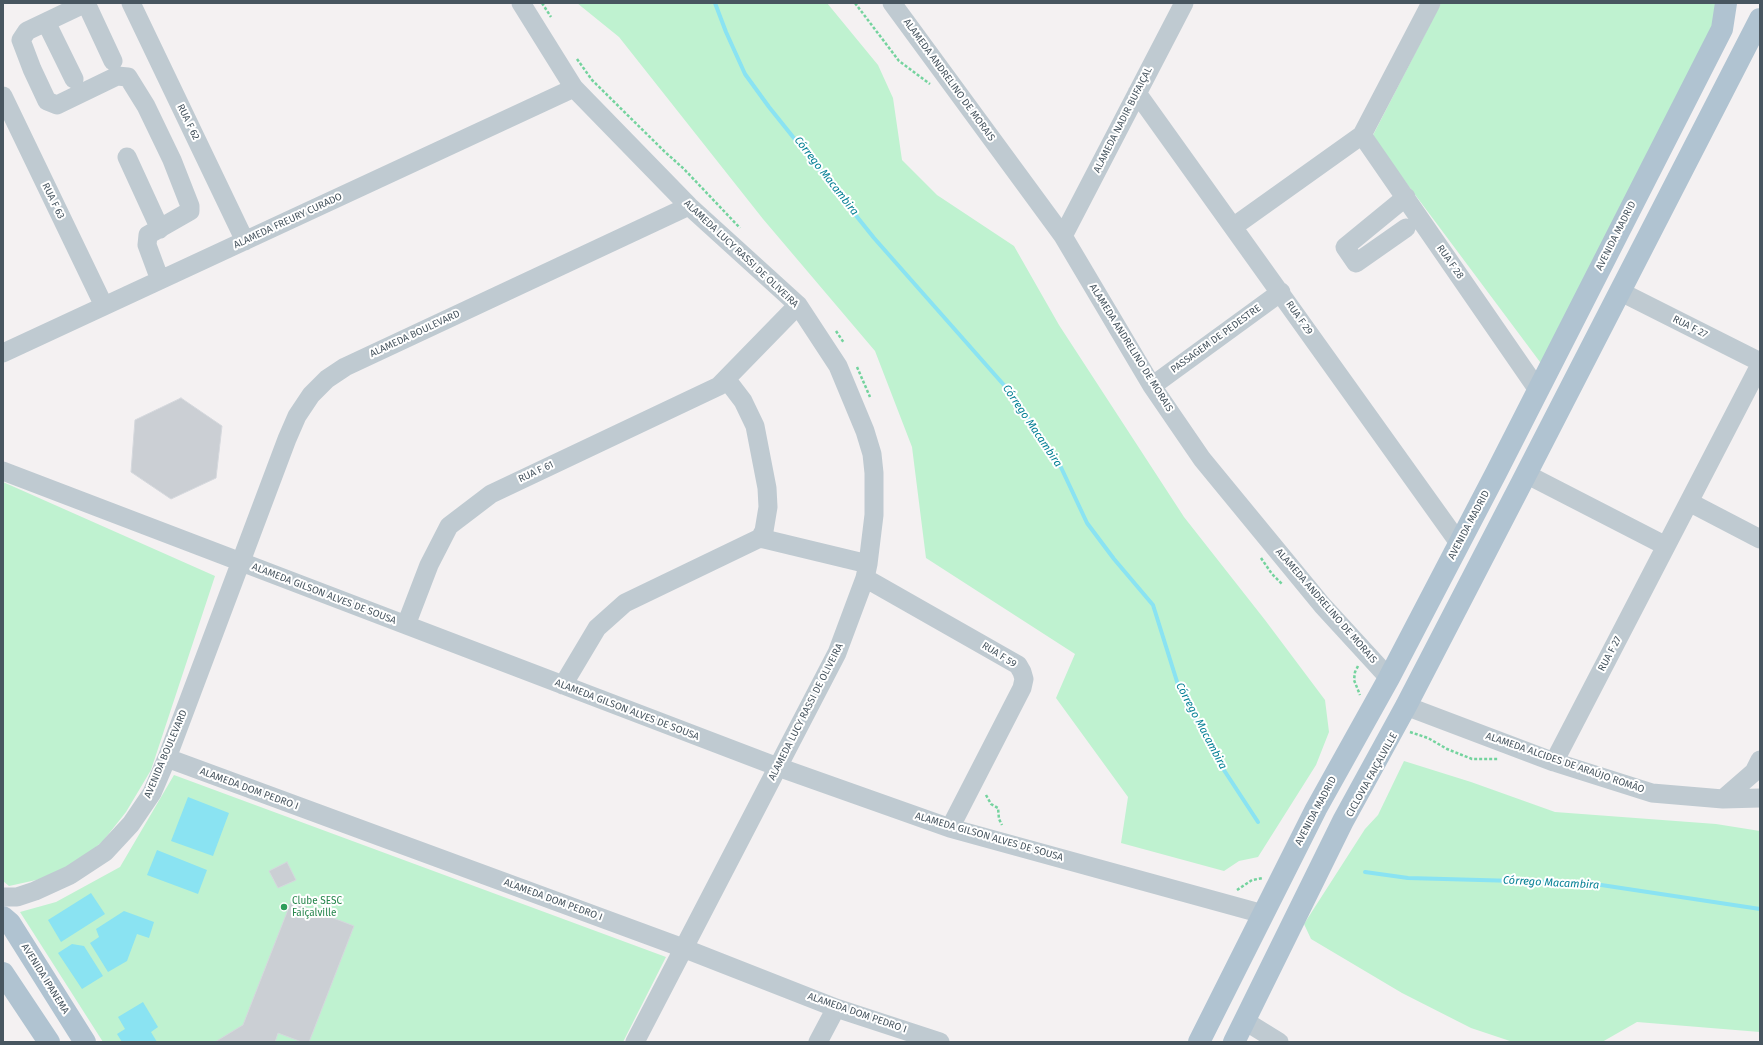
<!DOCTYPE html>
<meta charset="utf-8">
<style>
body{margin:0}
#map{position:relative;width:1763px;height:1045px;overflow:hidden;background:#f4f1f2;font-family:"Fira Sans",sans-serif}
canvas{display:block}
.frame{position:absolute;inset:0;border:4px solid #485660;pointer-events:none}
</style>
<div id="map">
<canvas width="1763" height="1045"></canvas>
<div class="frame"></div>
</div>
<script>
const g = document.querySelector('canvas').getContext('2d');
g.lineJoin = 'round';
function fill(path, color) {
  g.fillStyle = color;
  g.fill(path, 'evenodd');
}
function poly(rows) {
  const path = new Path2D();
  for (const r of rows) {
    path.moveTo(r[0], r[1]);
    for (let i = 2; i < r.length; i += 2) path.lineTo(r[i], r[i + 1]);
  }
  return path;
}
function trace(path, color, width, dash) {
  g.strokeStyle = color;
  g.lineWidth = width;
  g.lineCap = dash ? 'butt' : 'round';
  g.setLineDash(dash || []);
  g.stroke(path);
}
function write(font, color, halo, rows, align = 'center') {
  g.font = font + ' "Fira Sans",sans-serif';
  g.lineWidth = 4;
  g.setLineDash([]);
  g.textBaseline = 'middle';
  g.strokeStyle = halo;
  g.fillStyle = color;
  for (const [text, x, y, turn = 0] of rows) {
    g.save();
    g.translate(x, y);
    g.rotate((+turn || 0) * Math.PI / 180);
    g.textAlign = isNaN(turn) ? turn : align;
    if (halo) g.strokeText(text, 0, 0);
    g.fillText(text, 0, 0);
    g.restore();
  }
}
fill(poly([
 [577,3,827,3,878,65,893,98,902,160,937,195,1014,246,1059,325,1184,517,1265,620,1325,700,1329,732,1316,765,1258,857,1239,861,1224,871,1121,843,1128,797,1056,698,1075,654,926,558,912,447,875,351,763,219,619,37],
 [1441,3,1716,3,1720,10,1543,366,1372,137],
 [3,482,215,576,151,770,126,812,103,841,80,861,50,877,9,886,3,881],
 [1404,761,1471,782,1555,812,1716,824,1760,831,1760,1032,1637,1022,1602,1042,1513,1042,1471,1028,1402,993,1311,939,1304,924,1365,829,1378,815],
 [174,775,666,957,623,1042,103,1042,20,912,56,902,120,867]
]), '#bff2d0');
fill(poly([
 [188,797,229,813,213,856,171,841],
 [157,850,207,870,198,894,147,875],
 [91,893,105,914,61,942,48,920],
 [124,911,154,922,149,938,137,934,127,961,108,972,90,943,99,937,96,929],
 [72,944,84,946,103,976,82,989,58,953],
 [143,1002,158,1027,151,1032,157,1042,122,1042,117,1034,125,1029,118,1017]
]), '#8ae3f2');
trace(poly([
 [715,3,726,32,745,74,769,107,874,238,1011,393,1058,461,1087,523,1114,559,1153,605,1179,688,1218,761,1258,822],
 [1365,872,1408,878,1588,883,1760,909]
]), '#8ae3f2', 4);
const building = poly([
 [181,398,222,426,216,478,171,499,131,472,135,420,181,398],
 [287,862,296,880,278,888,269,871,287,862],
 [291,902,354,926,309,1042,302,1042,278,1033,275,1042,215,1042,243,1025,291,902]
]);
fill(building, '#cbcfd4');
trace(building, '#d5d8dd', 1);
trace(poly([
 [542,3,551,17],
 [855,3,899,61,930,84],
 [577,59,592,80,664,151,684,169,740,228],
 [836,331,844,343],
 [857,367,870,397],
 [1261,558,1272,574,1283,585],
 [1358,666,1355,672,1354,680,1360,695],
 [1410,732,1428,738,1447,749,1472,759,1498,759],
 [986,795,991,804,998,808,999,819,1002,825],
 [1237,890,1252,880,1263,878]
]), '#74d39e', 2.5, [3, 2]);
trace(poly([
 [86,3,27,31,21,40,32,69,47,101,57,105,117,76,128,77,146,106,172,160,190,206,190,211,148,235,147,245,160,280],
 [86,3,113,61],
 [131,3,245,241],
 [521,3,574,88,689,206,798,305,838,366,865,431,872,454,874,473,874,515,868,564,865,578,837,653,635,1042],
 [892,3,1063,236,1152,386,1202,459,1322,605,1389,678],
 [46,22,74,79],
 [1137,93,1459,543],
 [3,96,104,306],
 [1362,135,1538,390],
 [127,157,160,229],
 [1406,197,1345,247,1356,263,1406,228],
 [1233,227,1362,135,1431,3],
 [1063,236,1184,3],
 [1621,292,1760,362],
 [3,353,574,88],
 [1152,386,1281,292],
 [3,471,778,767,950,828,1263,914],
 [1526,474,1666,546],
 [1689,502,1760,539],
 [760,538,868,564],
 [865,578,1018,665,1022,672,1024,679,1022,688,950,828],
 [406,625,429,565,449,526,491,494,719,386,798,305],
 [563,685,597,628,625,603,760,538,764,531,768,507,767,488,755,426,743,401,727,380],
 [1406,706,1554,762,1652,793,1723,799,1760,798],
 [167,758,683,948,836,1008,940,1042],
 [1554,762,1760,365],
 [1723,799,1754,772,1760,760],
 [3,897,17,897,35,891,70,875,105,852,131,824,152,793,167,758,287,439,297,416,311,395,327,379,345,367,689,206],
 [1245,1021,1279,1042],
 [818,1042,836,1008]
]), '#bfcad1', 19);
trace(poly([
 [3,917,10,923,85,1042],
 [3,973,49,1042],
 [1199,1042,1316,809,1389,678,1496,473,1722,29,1726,3],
 [1234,1042,1343,821,1406,706,1521,484,1760,19]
]), '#b0c3d1', 22);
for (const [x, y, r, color] of [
 [284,907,4,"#2e9e5b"]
]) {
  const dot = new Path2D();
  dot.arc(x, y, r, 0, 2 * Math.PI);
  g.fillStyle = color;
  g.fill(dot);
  trace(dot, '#fff', 1.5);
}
write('10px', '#485660', '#fff', [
 ["ALAMEDA ANDRELINO DE MORAIS",949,80,54],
 ["ALAMEDA NADIR BUFAIÇAL",1123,120,-63],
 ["RUA F 62",188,122,64],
 ["RUA F 63",53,201,64],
 ["ALAMEDA FREURY CURADO",288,221,-25],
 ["AVENIDA MADRID",1616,236,-63],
 ["ALAMEDA LUCY RASSI DE OLIVEIRA",741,254,43],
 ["RUA F 28",1450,262,55],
 ["RUA F 29",1299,318,55],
 ["RUA F 27",1690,327,27],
 ["ALAMEDA BOULEVARD",415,334,-25],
 ["PASSAGEM DE PEDESTRE",1216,339,-36],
 ["ALAMEDA ANDRELINO DE MORAIS",1131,348,58],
 ["RUA F 61",536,472,-25],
 ["AVENIDA MADRID",1469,525,-62],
 ["ALAMEDA GILSON ALVES DE SOUSA",324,594,21],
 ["ALAMEDA ANDRELINO DE MORAIS",1326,606,49],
 ["RUA F 27",1610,654,-62],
 ["RUA F 59",999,655,32],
 ["ALAMEDA GILSON ALVES DE SOUSA",627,710,21],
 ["ALAMEDA LUCY RASSI DE OLIVEIRA",806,712,-63],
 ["AVENIDA BOULEVARD",166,754,-67],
 ["ALAMEDA ALCIDES DE ARAÚJO ROMÃO",1565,763,19],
 ["CICLOVIA FAIÇALVILLE",1372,775,-61],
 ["ALAMEDA DOM PEDRO I",249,789,20],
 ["AVENIDA MADRID",1316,811,-62],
 ["ALAMEDA GILSON ALVES DE SOUSA",989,837,16],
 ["ALAMEDA DOM PEDRO I",553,900,20],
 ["AVENIDA IPANEMA",45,979,58],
 ["ALAMEDA DOM PEDRO I",857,1013,19]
]);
write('10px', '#27864d', '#fff', [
 ["Clube SESC",292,901],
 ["Faiçalville",292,913]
], 'left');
write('italic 11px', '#078196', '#fff', [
 ["Córrego Macambira",826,176,52],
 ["Córrego Macambira",1032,426,56],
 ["Córrego Macambira",1201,726,62],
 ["Córrego Macambira",1551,883,3]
]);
</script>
